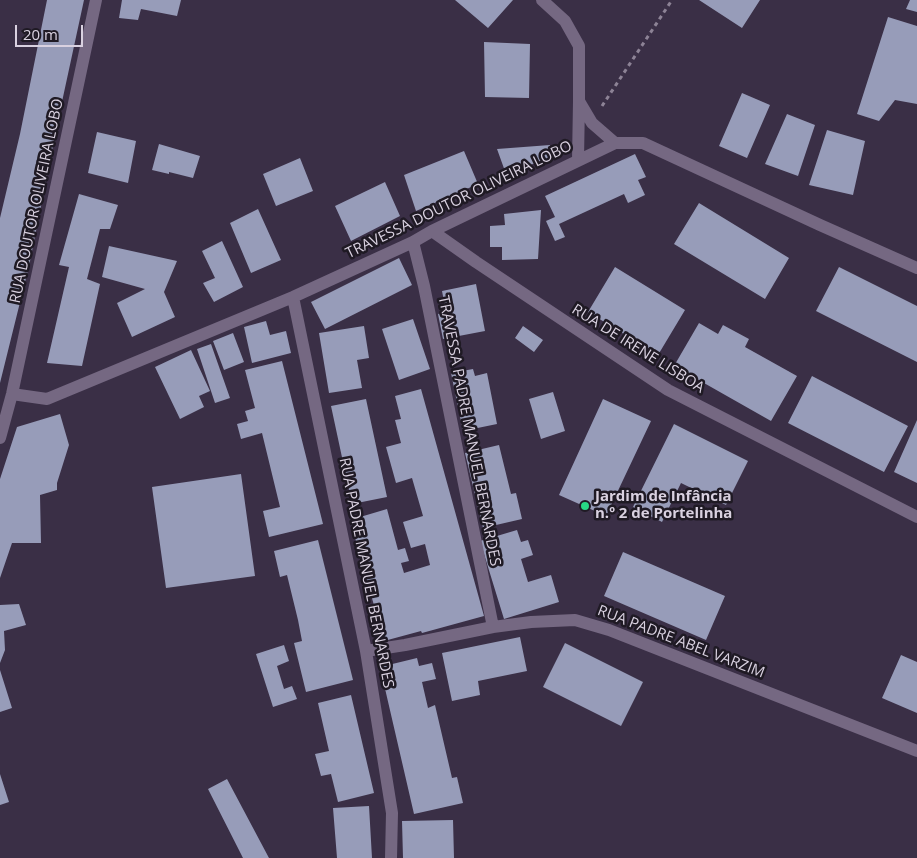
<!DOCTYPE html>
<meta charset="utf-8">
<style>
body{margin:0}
#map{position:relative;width:917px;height:858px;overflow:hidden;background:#3a2f46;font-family:"Open Sans",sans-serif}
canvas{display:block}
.scale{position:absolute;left:15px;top:25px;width:68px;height:22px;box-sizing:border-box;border:2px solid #d9d1e0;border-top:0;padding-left:6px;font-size:15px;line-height:18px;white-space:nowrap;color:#d9d1e0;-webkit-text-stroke:4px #1f1a24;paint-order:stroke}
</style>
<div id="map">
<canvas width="917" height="858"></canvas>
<div class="scale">20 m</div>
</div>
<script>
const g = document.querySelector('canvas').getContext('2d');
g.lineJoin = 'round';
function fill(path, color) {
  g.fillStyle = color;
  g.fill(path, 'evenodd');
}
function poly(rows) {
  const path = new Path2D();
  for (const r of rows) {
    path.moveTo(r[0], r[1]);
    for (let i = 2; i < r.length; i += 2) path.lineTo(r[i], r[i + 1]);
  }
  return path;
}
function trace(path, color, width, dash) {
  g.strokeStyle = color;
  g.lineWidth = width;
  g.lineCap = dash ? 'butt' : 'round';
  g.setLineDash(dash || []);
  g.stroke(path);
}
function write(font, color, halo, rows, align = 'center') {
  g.font = font + ' "Open Sans",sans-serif';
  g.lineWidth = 5;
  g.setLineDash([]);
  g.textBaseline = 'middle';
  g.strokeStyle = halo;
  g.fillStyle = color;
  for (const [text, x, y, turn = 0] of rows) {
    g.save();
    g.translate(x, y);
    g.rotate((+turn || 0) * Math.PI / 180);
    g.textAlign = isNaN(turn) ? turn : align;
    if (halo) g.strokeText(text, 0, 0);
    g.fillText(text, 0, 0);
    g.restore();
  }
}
fill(poly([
 [47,0,84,0,60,111,29,266,0,383,0,218,20,134],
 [122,0,181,0,177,16,141,9,138,20,119,18],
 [455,0,513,0,488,28],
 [699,0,760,0,742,28],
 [910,0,917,0,917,12,906,9],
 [888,17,917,26,917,104,895,100,879,121,857,114],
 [484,42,530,44,529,98,485,97],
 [742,93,770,105,747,158,719,146],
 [787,114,815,125,798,176,765,164],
 [827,130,865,141,853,195,809,185],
 [97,132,136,141,128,183,88,173],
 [159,144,200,156,193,178,169,172,169,174,152,170],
 [550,145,549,158,506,174,497,149],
 [464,151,478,184,416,211,404,175],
 [635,154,646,177,638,180,645,195,628,203,624,194,559,224,565,237,555,241,546,221,555,217,545,196],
 [300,158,313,191,276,206,263,174],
 [385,182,400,216,351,241,335,206],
 [79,194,118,205,110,229,100,229,87,279,100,284,82,366,47,363,69,267,59,265],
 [699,203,789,258,765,299,674,244],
 [258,209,281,260,251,273,230,223],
 [541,210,538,259,502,260,502,247,490,247,490,226,505,225,504,214],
 [222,241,243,287,214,302,203,283,215,278,202,251],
 [109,246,177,261,164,292,175,317,132,337,117,303,145,289,102,277],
 [399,258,412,285,325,329,311,302],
 [615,267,685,310,658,355,588,312],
 [839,267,917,306,917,362,816,311],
 [476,284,485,331,443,339,438,314,446,312,442,291],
 [413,319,430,369,399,380,382,329],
 [266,321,270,335,286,331,291,353,252,363,244,327],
 [699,323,718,334,723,325,749,339,745,347,797,376,771,421,674,366],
 [364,326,369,358,357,360,362,388,329,393,319,333],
 [523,326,543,340,534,352,515,338],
 [233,333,244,362,224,370,213,341],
 [211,344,230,398,215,403,197,349],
 [191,350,210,391,199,396,204,407,180,419,155,367],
 [282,361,323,524,269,537,263,511,280,507,262,433,241,439,237,424,248,421,245,411,255,408,245,370],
 [473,369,475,376,487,373,497,424,463,431,451,373],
 [812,376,908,426,884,472,788,423],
 [421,389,484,616,422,633,421,631,384,641,350,520,387,509,398,550,405,548,409,561,401,563,404,573,430,565,425,544,411,548,403,522,423,516,412,478,396,483,386,447,401,443,395,420,401,419,395,396],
 [553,392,565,431,541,439,529,399],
 [366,399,387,497,352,504,331,406],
 [603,399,651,421,606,516,559,495],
 [60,414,69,445,57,483,57,490,40,495,41,543,12,543,0,578,0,479,17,427],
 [917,420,917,483,894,472],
 [674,424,748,461,726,505,681,483,662,522,633,507],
 [499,445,511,494,516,493,522,519,483,528,465,453],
 [241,474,255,576,166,588,152,487],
 [517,530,521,542,528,540,533,555,521,559,528,582,551,575,559,602,504,619,480,541],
 [318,540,353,680,306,692,294,643,302,641,298,620,287,575,280,577,274,551],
 [623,552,725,596,706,640,604,596],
 [19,604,26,625,4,631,5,650,0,663,0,605],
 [520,637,527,671,478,681,480,695,452,701,442,653],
 [565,643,643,682,621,726,543,687],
 [284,645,289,661,277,666,284,689,292,686,297,699,273,707,256,654],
 [901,655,917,662,917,713,882,698],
 [417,658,419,666,432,663,436,679,422,682,428,708,435,705,452,778,457,777,463,803,414,814,380,667],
 [0,670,12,708,0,712],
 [351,695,374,793,338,802,331,774,321,776,315,754,329,751,318,703],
 [0,774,9,802,0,805],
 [227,779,269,858,243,858,208,789],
 [369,806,372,858,337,858,333,808],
 [453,820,454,858,403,858,402,821]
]), '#979cb9');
trace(poly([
 [602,106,672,0]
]), '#8d8396', 3, [4, 4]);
trace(poly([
 [542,0,565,21,579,46,579,101],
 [578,160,579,101,592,123,615,143],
 [432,231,476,262,668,390,917,517],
 [413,242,424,286,493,627],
 [293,297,366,651,392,813,391,858],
 [12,394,47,399,293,297,413,242,432,231,615,143,643,143,820,225,917,268],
 [0,438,12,394,96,0],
 [366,651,405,645,493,627,531,622,575,620,609,630,917,751]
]), '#756882', 12);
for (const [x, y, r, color] of [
 [585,506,5,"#28d885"]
]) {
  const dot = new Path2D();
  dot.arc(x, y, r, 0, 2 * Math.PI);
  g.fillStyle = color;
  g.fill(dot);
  trace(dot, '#1f1a24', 2);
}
write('15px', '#d9d1e0', '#1f1a24', [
 ["TRAVESSA DOUTOR OLIVEIRA LOBO",459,200,-26],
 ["RUA DOUTOR OLIVEIRA LOBO",37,201,-78],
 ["RUA DE IRENE LISBOA",638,349,32],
 ["TRAVESSA PADRE MANUEL BERNARDES",469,431,79],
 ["RUA PADRE MANUEL BERNARDES",366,573,79],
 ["RUA PADRE ABEL VARZIM",681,642,21]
]);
write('bold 15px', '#d9d1e0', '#1f1a24', [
 ["Jardim de Infância",595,497],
 ["n.º 2 de Portelinha",595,514]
], 'left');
</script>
